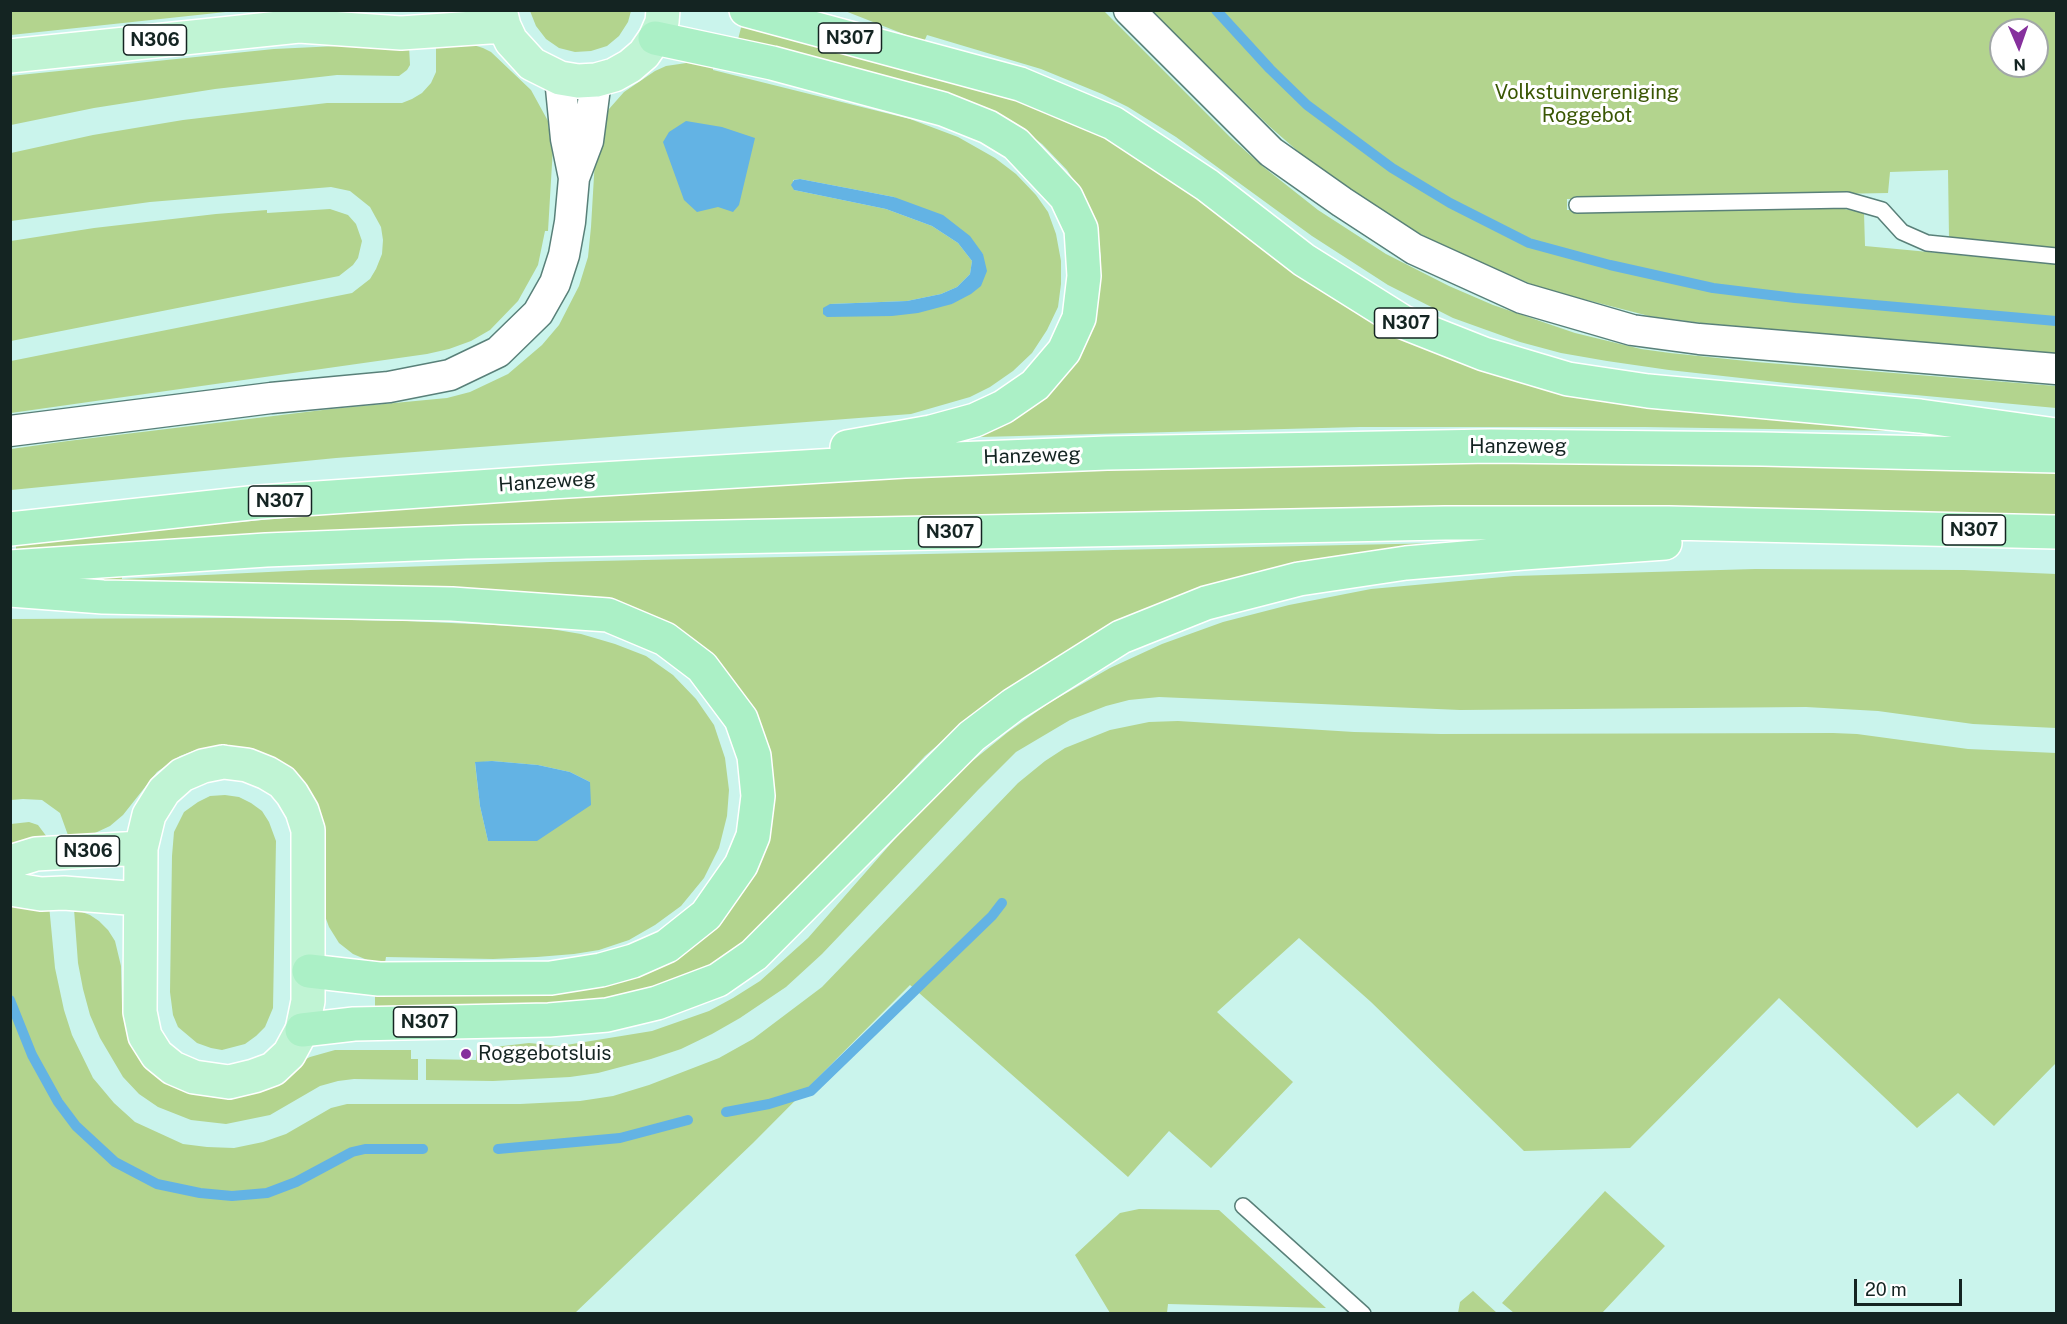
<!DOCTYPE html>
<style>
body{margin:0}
#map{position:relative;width:2067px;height:1324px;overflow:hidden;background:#caf4ec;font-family:"Public Sans",sans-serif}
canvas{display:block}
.frame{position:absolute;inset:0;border:12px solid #142422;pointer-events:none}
.north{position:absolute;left:1989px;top:18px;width:60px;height:60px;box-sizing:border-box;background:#fff;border:2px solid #a1a7a7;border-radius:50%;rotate:178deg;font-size:16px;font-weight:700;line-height:24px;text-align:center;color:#142422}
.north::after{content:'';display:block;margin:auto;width:21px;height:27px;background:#86309d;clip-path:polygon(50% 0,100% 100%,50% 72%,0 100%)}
.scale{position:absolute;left:1854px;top:1279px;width:108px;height:27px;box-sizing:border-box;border:3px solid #142422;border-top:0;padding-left:8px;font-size:18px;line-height:21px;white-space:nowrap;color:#142422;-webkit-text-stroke:4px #fff;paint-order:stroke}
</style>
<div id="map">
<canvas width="2067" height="1324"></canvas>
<div class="frame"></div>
<div class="north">N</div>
<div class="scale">20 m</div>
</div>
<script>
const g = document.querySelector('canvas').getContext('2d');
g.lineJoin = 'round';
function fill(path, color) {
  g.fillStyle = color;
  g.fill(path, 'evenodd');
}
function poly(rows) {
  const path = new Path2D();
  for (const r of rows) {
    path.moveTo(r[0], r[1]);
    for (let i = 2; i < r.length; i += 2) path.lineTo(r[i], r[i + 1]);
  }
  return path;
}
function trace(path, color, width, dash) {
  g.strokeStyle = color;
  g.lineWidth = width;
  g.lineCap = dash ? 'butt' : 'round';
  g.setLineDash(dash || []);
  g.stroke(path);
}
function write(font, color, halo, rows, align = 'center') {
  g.font = font + ' "Public Sans",sans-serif';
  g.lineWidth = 6;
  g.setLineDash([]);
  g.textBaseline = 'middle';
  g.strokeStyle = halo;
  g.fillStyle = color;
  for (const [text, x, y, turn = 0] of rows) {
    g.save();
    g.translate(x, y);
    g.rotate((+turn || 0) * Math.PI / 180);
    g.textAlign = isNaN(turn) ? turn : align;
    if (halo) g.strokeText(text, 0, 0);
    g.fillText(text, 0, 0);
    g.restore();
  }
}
fill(poly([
 [11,10,235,10,235,11,11,35],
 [530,11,530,10,631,11,628,22,619,36,607,46,591,51,575,52,559,48,546,39,536,26],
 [845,11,1104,11,1230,137,1261,165,1318,210,1386,254,1449,286,1493,305,1575,333,1641,349,1670,353,1756,362,2056,386,2056,408,1786,383,1669,370,1607,361,1561,353,1520,342,1453,318,1388,285,1312,236,1176,137,1128,107,1102,94,1041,69,927,35,924,42],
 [1152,11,2056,11,2056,248,1949,237,1948,170,1890,172,1888,193,1567,199,1567,210,1825,205,1864,213,1865,246,2056,264,2056,354,1701,323,1649,316,1540,288,1439,244,1393,219,1308,160,1269,126],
 [2001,30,2037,30,2037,66,2001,66],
 [742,24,986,87,1091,128,1400,332,1894,426,1894,431,1645,427,1360,427,981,437,981,434,1045,397,1061,380,1074,363,1092,326,1101,280,1101,257,1097,235,1082,193,1067,170,1042,144,1027,133,737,43],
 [467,43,483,48,491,52,531,90,548,121,551,147,553,147,548,231,545,231,538,265,518,301,490,330,471,341,449,349,427,354,11,413,11,361,352,293,370,279,376,269,382,254,383,240,381,227,370,207,350,191,331,187,150,202,11,221,11,153,93,135,183,120,327,103,402,103,412,99,422,93,431,83,436,72,436,45],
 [337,46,409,46,410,65,407,70,399,76,337,75,215,89,94,108,11,125,10,76,274,49],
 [700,61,713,63,713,70,910,119,958,137,995,158,1016,174,1036,195,1048,212,1056,234,1061,261,1061,284,1058,307,1047,330,1032,353,1013,371,990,387,970,397,911,414,336,458,11,490,11,449,68,441,331,409,447,398,470,392,508,374,542,345,559,325,579,286,588,257,591,227,595,159,604,117,609,109,624,92,655,71,666,66],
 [800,179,894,197,983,254,952,304,830,304,907,301,941,294,957,287,970,274,972,261,958,243,932,226,886,209,794,190,793,180],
 [330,209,348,215,356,224,362,241,358,258,353,265,339,276,11,341,11,241,94,228,216,214,267,210,267,213],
 [1438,461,1735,462,2056,471,2056,521,16,553,16,542,497,499,1001,470],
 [1442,543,1441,548,1102,633,1063,653,1016,683,968,719,925,756,867,818,821,872,749,943,686,981,608,1002,375,1009,375,990,603,986,646,974,670,962,693,947,711,931,768,781,677,629,652,616,615,602,103,583,102,577,122,575,122,579,310,570,550,562],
 [1755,569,1964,570,2056,574,2056,728,1973,724,1878,711,1806,707,1460,710,1159,697,1129,700,1106,706,1070,720,1016,752,978,790,822,954,786,987,740,1018,712,1034,681,1049,651,1059,598,1073,570,1077,493,1081,426,1080,426,1059,476,1060,477,1049,529,1043,560,1046,652,1031,709,1011,733,998,760,981,808,938,915,816,960,771,1008,732,1049,703,1110,668,1162,644,1223,622,1289,605,1371,589,1514,576],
 [229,618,407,621,539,627,581,634,615,644,646,656,673,675,696,699,714,725,725,758,729,790,727,816,719,848,704,878,681,906,655,925,629,940,599,950,574,954,537,957,493,959,386,957,385,963,372,962,353,954,339,943,329,927,325,916,324,904,324,840,219,746,196,750,180,756,157,772,123,815,110,826,95,833,82,837,69,838,60,813,42,800,23,799,11,800,10,619],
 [492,761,538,765,570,772,590,782,488,841,480,806,475,763],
 [1178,721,1354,732,1441,734,1833,733,1857,734,1968,749,2056,753,2056,1063,1994,1126,1958,1093,1917,1128,1779,998,1630,1148,1524,1151,1371,1002,1299,938,1217,1012,1293,1082,1211,1168,1169,1131,1128,1177,910,985,753,1143,575,1313,11,1314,11,905,49,905,55,968,64,1010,72,1035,93,1078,114,1103,135,1122,183,1144,207,1147,234,1148,263,1142,286,1134,331,1108,347,1104,520,1104,580,1101,613,1096,649,1085,719,1058,753,1039,822,987,1018,783,1045,761,1065,748,1110,730,1149,722],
 [225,795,239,797,251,803,262,811,269,822,276,841,273,1008,265,1027,256,1036,245,1044,222,1050,211,1048,197,1043,178,1027,173,1015,170,992,172,856,174,832,184,812,198,802,210,796],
 [29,822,38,825,47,837,11,847,11,824],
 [74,909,90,915,99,921,108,930,115,941,121,966,122,1007,125,1024,132,1043,168,1082,184,1091,216,1098,233,1096,310,1057,335,1050,411,1050,411,1059,418,1059,418,1080,354,1079,338,1081,320,1086,270,1115,226,1124,191,1120,158,1107,139,1094,123,1077,100,1038,90,1015,83,989,78,963],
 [1605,1191,1665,1246,1602,1313,1514,1313,1502,1303],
 [1139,1209,1219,1210,1326,1308,1168,1304,1167,1313,1110,1313,1075,1255,1120,1213],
 [1473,1291,1497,1313,1458,1313,1460,1302]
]), '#b3d48e');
fill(poly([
 [686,121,722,127,755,138,739,205,733,212,718,207,697,212,684,200,663,142,669,132],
 [800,179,894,197,943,215,970,236,983,254,987,271,981,286,971,294,952,304,918,313,892,316,827,317,823,314,823,308,830,304,907,301,941,294,957,287,970,274,972,261,958,243,932,226,886,209,794,190,791,185,794,180],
 [492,761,538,765,570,772,590,782,591,805,537,841,488,841,480,806,475,762]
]), '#63b3e4');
trace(poly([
 [1216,10,1270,69,1307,105,1392,168,1450,203,1529,243,1610,265,1713,288,1795,298,2056,321],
 [10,1000,32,1055,58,1102,76,1126,115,1162,157,1184,200,1193,232,1196,267,1193,296,1182,352,1152,365,1149,423,1149],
 [726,1112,769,1104,811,1091,992,916,1002,903],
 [498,1149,620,1138,688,1120]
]), '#63b3e4', 10);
const service = poly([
 [1577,205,1847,200,1882,210,1902,232,1927,243,2056,256],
 [1243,1206,1363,1314]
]);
const minor = poly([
 [1129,10,1271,152,1342,202,1414,249,1522,298,1632,330,1699,339,2056,369],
 [574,178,588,141,596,80],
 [10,431,271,398,389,387,450,375,498,352,538,313,555,283,564,255,570,222,574,178,566,139,560,78]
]);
const primary = poly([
 [500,10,504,26,511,41,532,64,560,78,578,81,596,80,614,75,630,66,644,54,655,38,662,22,663,10],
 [10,56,299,26,401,33,504,26],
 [223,762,247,765,267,773,282,782,292,794,302,811,308,830,308,1001,302,1030,289,1054,273,1069,254,1076,229,1082,194,1077,173,1068,157,1055,145,1036,140,1012,141,848,149,815,164,791,182,775,203,766,223,762],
 [10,862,36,854,141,848],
 [10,889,41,894,64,893,140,899]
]);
const trunk = poly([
 [746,10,1020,84,1113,123,1207,185,1304,260,1403,322,1484,354,1568,379,1648,391,1920,416,2056,435],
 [655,38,772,63,943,109,988,127,1016,144,1066,197,1081,229,1084,276,1079,318,1064,351,1035,385,1003,407,975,420,931,432,847,447],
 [10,529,259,502,551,482,905,461,1107,453,1491,446,1762,449,2056,456],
 [10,567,266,550,466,542,1445,523,1669,523,2056,532],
 [10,590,103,597,452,604,608,615,665,639,702,667,741,719,754,756,758,796,753,836,741,865,706,915,667,946,633,961,601,970,551,978,379,979,309,971],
 [302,1030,354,1024,549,1020,607,1015,657,1003,718,980,754,955,972,736,1013,705,1121,637,1206,603,1299,579,1406,563,1523,553,1665,543]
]);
trace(service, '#598079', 18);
trace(minor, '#598079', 33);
trace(primary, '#fff', 36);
trace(trunk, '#fff', 36);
trace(service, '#fff', 15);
trace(minor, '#fff', 30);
trace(primary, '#c0f4d4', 33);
trace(trunk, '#abf0c6', 33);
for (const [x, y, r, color] of [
 [466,1054,6,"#86309d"]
]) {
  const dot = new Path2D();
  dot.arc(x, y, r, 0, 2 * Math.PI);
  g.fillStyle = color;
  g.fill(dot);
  trace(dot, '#fff', 2);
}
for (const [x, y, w] of [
 [850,38,63],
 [155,40,63],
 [1406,323,63],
 [280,501,63],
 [1974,530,63],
 [950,532,63],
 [88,851,63],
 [425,1022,63]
]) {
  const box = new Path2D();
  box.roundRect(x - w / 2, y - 15, w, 30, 4.5);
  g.fillStyle = '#fff';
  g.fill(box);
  trace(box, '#142422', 1.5);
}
write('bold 18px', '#142422', null, [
 ["N307",850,38],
 ["N306",155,40],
 ["N307",1406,323],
 ["N307",280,501],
 ["N307",1974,530],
 ["N307",950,532],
 ["N306",88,851],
 ["N307",425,1022]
]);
write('20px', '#395603', '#fff', [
 ["Volkstuinvereniging",1587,93],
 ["Roggebot",1587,116]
]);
write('20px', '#142422', '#fff', [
 ["Hanzeweg",1518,447],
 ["Hanzeweg",1032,456,-2],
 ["Hanzeweg",547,482,-4]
]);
write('20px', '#142422', '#fff', [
 ["Roggebotsluis",478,1054]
], 'left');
</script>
